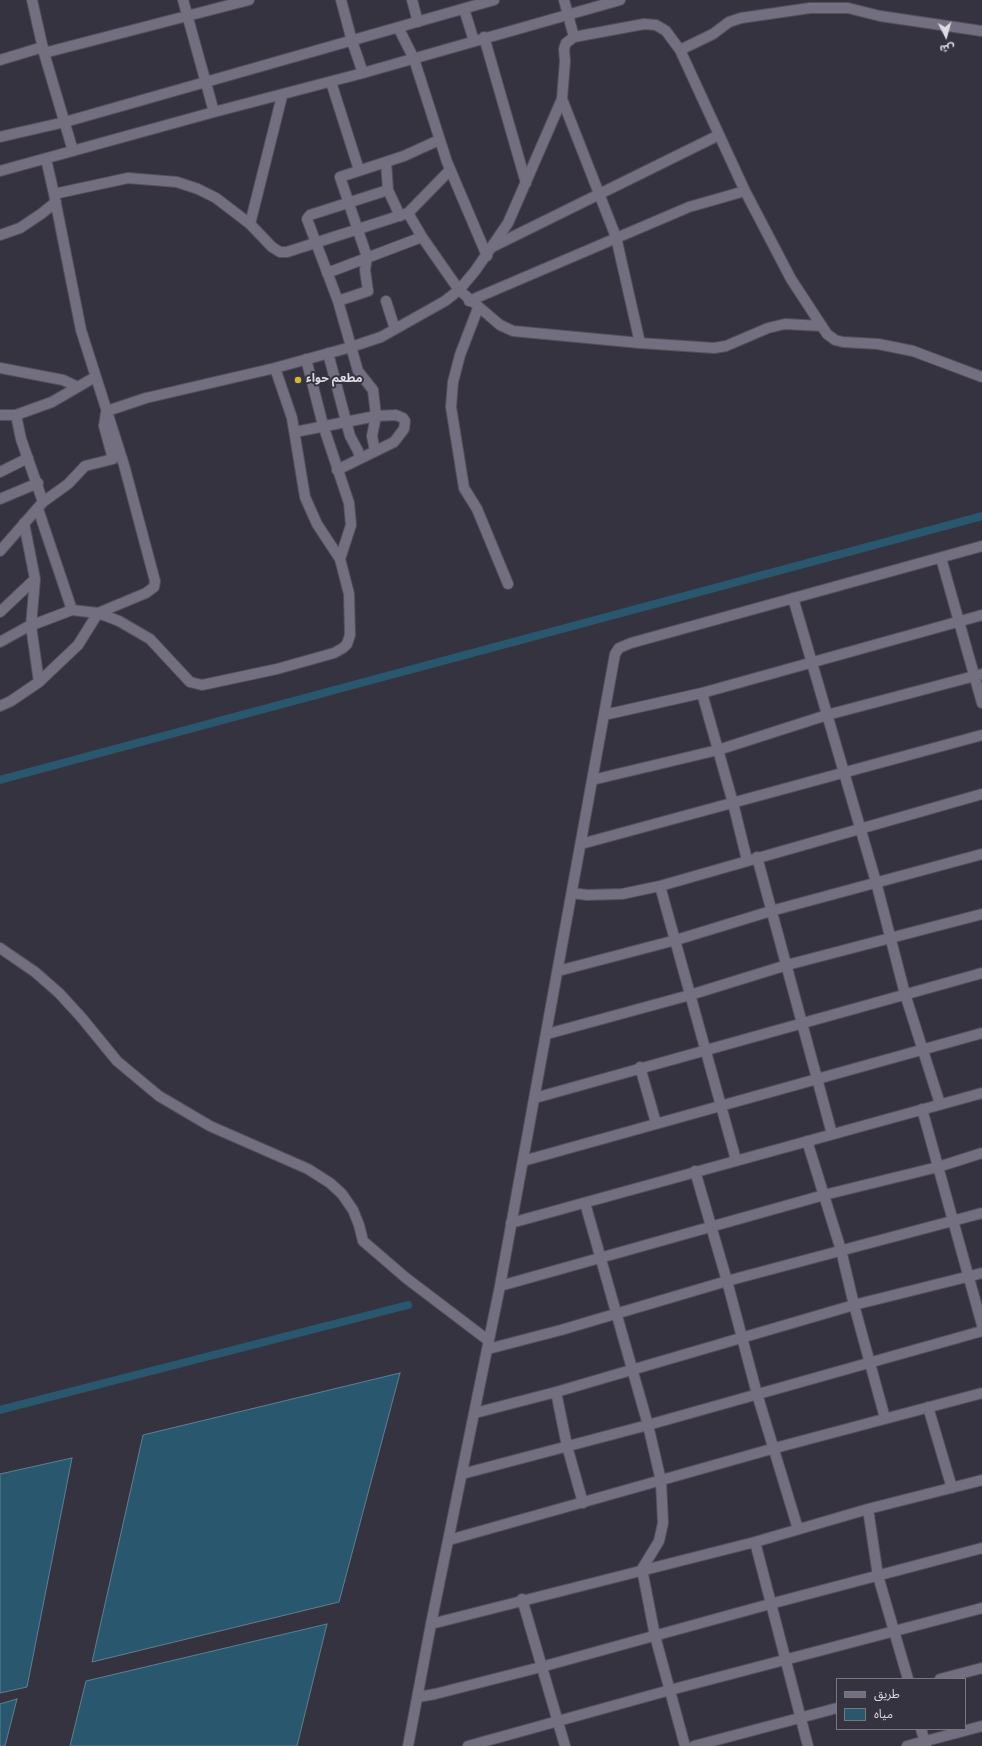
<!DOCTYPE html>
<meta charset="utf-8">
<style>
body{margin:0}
#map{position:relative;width:982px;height:1746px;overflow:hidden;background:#363341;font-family:Georgia,"Noto Sans Arabic",serif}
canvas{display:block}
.legend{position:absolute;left:836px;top:1678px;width:130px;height:52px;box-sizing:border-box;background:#363341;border:1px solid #797682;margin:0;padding:5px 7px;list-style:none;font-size:12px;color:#dddbe4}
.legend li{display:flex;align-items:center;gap:8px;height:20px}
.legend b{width:20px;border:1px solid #797682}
.north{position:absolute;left:926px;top:16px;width:40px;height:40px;-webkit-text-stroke:3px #363341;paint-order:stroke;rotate:174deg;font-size:11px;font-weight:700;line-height:16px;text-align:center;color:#dddbe4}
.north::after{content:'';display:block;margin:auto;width:14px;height:18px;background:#dddbe4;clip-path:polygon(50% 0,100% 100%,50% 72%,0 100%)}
</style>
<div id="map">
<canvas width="982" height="1746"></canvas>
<ul class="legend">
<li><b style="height:5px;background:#736f80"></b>طريق</li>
<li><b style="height:11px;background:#29586e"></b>مياه</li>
</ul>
<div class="north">ش</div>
</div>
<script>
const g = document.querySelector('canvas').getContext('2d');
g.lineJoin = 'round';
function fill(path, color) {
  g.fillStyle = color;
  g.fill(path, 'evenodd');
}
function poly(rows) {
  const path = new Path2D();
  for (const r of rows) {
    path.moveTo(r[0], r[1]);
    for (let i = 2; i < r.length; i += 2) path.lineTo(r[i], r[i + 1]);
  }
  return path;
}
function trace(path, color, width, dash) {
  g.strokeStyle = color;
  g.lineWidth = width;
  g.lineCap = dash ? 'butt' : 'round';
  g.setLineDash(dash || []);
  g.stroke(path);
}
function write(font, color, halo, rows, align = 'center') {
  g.font = font + ' Georgia,"Noto Sans Arabic",serif';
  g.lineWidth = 4;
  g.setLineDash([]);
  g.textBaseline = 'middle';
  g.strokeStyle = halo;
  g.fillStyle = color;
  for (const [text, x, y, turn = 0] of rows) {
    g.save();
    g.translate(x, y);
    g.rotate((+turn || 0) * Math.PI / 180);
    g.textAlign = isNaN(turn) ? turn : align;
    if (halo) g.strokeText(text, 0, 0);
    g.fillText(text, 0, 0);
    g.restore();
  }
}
const water = poly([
 [400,1373,339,1602,92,1662,143,1435,400,1373],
 [72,1458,27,1687,0,1693,0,1474,72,1458],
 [327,1624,297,1746,70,1746,86,1681,327,1624],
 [17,1699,5,1746,0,1746,0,1704,17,1699]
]);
fill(water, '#29586e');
trace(water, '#5f7f91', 1);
trace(poly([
 [0,780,982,516],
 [0,1410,408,1305]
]), '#29586e', 8);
const minor = poly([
 [32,0,44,53,73,151],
 [183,0,214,112],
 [341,0,352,41,363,73],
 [412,0,418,22],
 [564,0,574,37],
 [464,9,474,41],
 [399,29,414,59,447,162,487,256],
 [484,37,526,183],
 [680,50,713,34,729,22,741,18,810,8,848,8,880,16,982,31],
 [44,53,249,0],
 [0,60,43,47],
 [331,82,359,170],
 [562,99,616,237,640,343],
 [0,137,65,122,494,0],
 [386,162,388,190,400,216],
 [0,171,214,112,363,73,620,0],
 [54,194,128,178,177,182,198,189,216,198,250,224,272,247,280,252,287,252,408,213,450,170],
 [408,213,422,237,459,290,500,325,513,331,640,343,714,348,726,346,768,328,785,324,822,326],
 [250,224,282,96],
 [0,235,20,228,41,214,56,202],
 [492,247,719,135],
 [327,273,422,237],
 [338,301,368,291,365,270,367,257,340,177,404,156,439,140],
 [386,301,395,329],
 [469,301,689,207,745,191],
 [478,308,460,355,453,382,451,407,464,488,477,509,508,584],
 [328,353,350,436,358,451,360,458],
 [306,359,323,425,349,503,351,525,340,559],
 [0,368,63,380,78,387],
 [107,411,146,398,275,368,351,347,381,337,445,301,459,290,475,271,508,223,562,99,565,61,564,49,566,43,574,37,644,24,656,25,666,31,680,50,745,191,791,279,827,334,835,340,843,342,878,344,913,351,982,377],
 [0,415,16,415,52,402,95,377],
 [16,415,21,439,43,502],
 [295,432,376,416,396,415,403,418,405,421,404,429,394,442,337,470],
 [375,451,372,436,376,416,373,390,358,371,338,301,307,219,310,215,388,190],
 [0,472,28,458],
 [0,499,38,483],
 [38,509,72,610],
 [24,523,35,579,31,626,39,682],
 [0,551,43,502,68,484,85,466,113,459,104,426,106,413],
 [941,558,982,703],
 [793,598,876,882,905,994,940,1104],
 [0,612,35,579],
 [0,642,27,627,72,610,98,613,119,621,150,639,190,682,202,685,277,669,334,653,343,648,347,644,350,635,349,594,340,559,317,524,305,497,292,418,275,368],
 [702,693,733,803,747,860],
 [0,706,11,701,39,682,78,645,98,613,146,593,154,587,155,581,124,465,81,330,54,194,46,159],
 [604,715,702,693,982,615],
 [592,780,718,750,827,715,982,674],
 [581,844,982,735],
 [757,857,832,1134],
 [660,886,736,1160],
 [572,893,587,895,622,894,660,886,982,794],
 [0,948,35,972,59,993,81,1017,117,1061,159,1096,210,1126,308,1169,330,1183,342,1194,353,1210,359,1225,363,1241,406,1278,489,1341],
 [558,971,676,940,771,911,982,854],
 [547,1034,690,995,787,965,982,914],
 [640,1067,656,1123],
 [535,1098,982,973],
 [922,1109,982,1325],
 [807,1141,841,1250,854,1305,885,1418],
 [523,1161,982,1033],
 [695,1171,727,1281,757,1394,798,1529],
 [585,1203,648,1425,661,1481,663,1523,659,1541,642,1569,655,1636,685,1746],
 [511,1223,982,1093],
 [500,1286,824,1195,938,1167,982,1153],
 [488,1349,561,1330,727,1281,982,1213],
 [556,1392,567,1446,583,1503],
 [928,1407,952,1488],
 [475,1413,556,1392,854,1305,982,1273],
 [462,1474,648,1425,982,1331],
 [868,1509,878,1576,908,1679],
 [449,1540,775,1448,982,1393],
 [755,1542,808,1746],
 [522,1599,565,1746],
 [431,1624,755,1542,868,1509,982,1480],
 [940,1679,982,1668],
 [418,1697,435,1694,541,1667,770,1604,982,1548],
 [921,1729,926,1746],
 [408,1746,431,1624,500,1286,615,654,619,648,631,643,982,546],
 [468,1746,670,1690,982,1608],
 [694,1746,837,1708],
 [907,1746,982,1726]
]);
trace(minor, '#53505d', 12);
trace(minor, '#736f80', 10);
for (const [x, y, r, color] of [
 [298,380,4,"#d1b736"]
]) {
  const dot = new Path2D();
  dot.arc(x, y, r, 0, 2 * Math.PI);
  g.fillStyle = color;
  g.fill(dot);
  trace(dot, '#363341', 1.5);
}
write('bold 12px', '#dddbe4', '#363341', [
 ["مطعم حواء",306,380]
], 'left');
</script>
